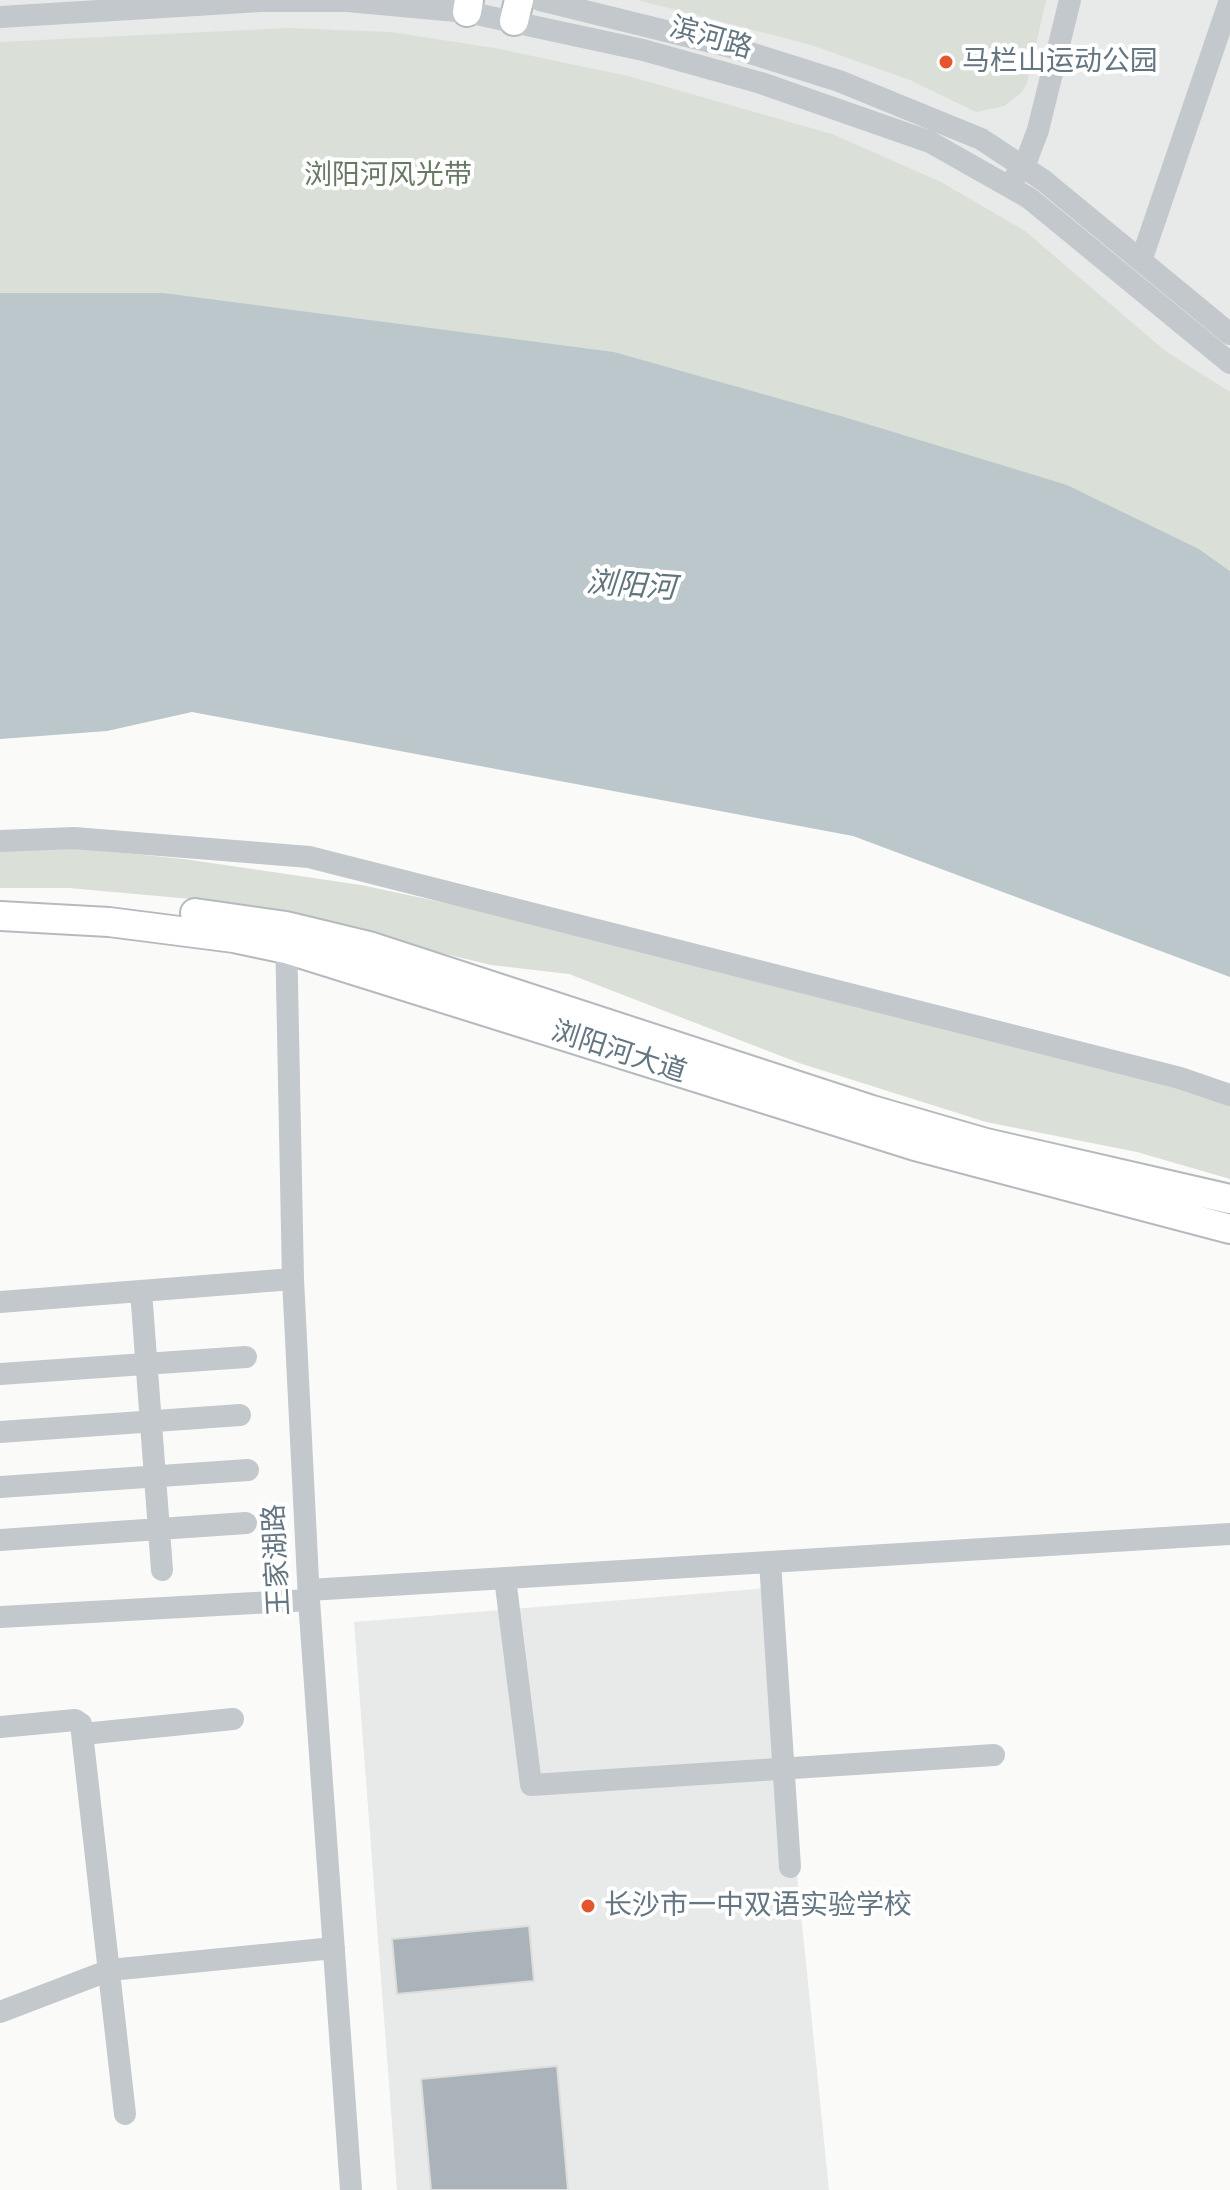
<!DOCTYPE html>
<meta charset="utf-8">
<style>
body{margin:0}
canvas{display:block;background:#fafaf8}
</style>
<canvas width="1230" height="2190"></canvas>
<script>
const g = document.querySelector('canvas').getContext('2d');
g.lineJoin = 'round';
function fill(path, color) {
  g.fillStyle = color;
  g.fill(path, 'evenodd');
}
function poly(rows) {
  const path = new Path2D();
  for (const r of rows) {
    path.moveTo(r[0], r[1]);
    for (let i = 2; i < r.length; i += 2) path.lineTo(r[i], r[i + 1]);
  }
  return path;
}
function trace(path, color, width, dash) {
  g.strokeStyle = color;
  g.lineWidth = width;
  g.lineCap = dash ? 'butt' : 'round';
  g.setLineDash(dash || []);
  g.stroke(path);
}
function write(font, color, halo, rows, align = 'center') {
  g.font = font + ' "Alegreya Sans","Noto Sans SC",sans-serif';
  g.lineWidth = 8;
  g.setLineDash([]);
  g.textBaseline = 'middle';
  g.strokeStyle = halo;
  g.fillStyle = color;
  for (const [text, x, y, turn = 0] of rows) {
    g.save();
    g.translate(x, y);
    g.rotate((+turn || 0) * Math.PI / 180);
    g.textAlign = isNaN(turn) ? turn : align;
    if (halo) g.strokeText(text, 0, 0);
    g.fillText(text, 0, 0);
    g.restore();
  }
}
fill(poly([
 [0,0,1230,0,1230,571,1199,549,164,293,0,293],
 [768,1588,829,2190,397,2190,354,1622]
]), '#e8e9e9');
fill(poly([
 [638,0,1046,0,1027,83,1021,93,1004,106,976,112,910,80,811,45],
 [289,28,391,32,494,48,628,76,832,134,941,182,1025,231,1164,350,1230,392,1230,571,1199,549,1067,485,614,352,164,293,0,293,0,42],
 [34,844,184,859,361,885,516,918,1230,1101,1230,1179,1137,1152,986,1122,799,1063,569,974,491,965,235,903,69,888,0,888,0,846]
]), '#dadfd7');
fill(poly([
 [0,293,164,293,614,352,844,417,1067,485,1199,549,1230,571,1230,977,853,836,192,712,107,731,0,739]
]), '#bbc7cb');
const building = poly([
 [529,1926,534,1981,397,1994,392,1939,529,1926],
 [557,2066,568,2190,431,2190,421,2079,557,2066]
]);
fill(building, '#aab3b9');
trace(building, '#dcdcda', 2);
const major = poly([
 [467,12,469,0],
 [514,21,519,0],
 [195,913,286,926,369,946,872,1110,986,1143,1230,1199],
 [0,916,109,922,234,938,286,949,915,1146,1230,1229]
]);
trace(major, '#b5babe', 32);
trace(poly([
 [540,0,731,47,839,81,981,139,1043,180,1230,334],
 [0,17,261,1,348,1,467,12,643,50,761,83,930,142,1029,198,1230,363],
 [1015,177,1024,167,1038,130,1070,0],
 [1141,261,1230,0],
 [0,841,74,838,309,857,1180,1078,1230,1095],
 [286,933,293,1279,309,1600,351,2190],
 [141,1291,162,1570],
 [0,1302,293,1279],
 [0,1374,246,1357],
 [0,1432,240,1415],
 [0,1487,248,1470],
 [0,1540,246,1523],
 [770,1562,790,1867],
 [505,1578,531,1785,994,1755],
 [309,1590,1230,1534],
 [0,1617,309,1600],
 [0,1727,75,1720,81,1724,125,2114],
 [83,1734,233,1719],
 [0,2012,110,1970,334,1948]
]), '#c3c8cc', 22);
trace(major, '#fff', 28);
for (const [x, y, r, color] of [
 [946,62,8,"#e4572e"],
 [588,1906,8,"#e4572e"]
]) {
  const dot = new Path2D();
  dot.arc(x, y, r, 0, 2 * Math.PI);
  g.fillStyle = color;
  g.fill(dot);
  trace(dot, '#fff', 3);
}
write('28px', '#657683', '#fff', [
 ["滨河路",711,38,16],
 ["浏阳河大道",619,1052,18],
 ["王家湖路",277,1560,-93]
]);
write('28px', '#657683', '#fff', [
 ["马栏山运动公园",962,62],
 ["长沙市一中双语实验学校",604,1906]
], 'left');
write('28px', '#687a64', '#fff', [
 ["浏阳河风光带",388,176]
]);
write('italic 30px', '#60757c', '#fff', [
 ["浏阳河",631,586,4]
]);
</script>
